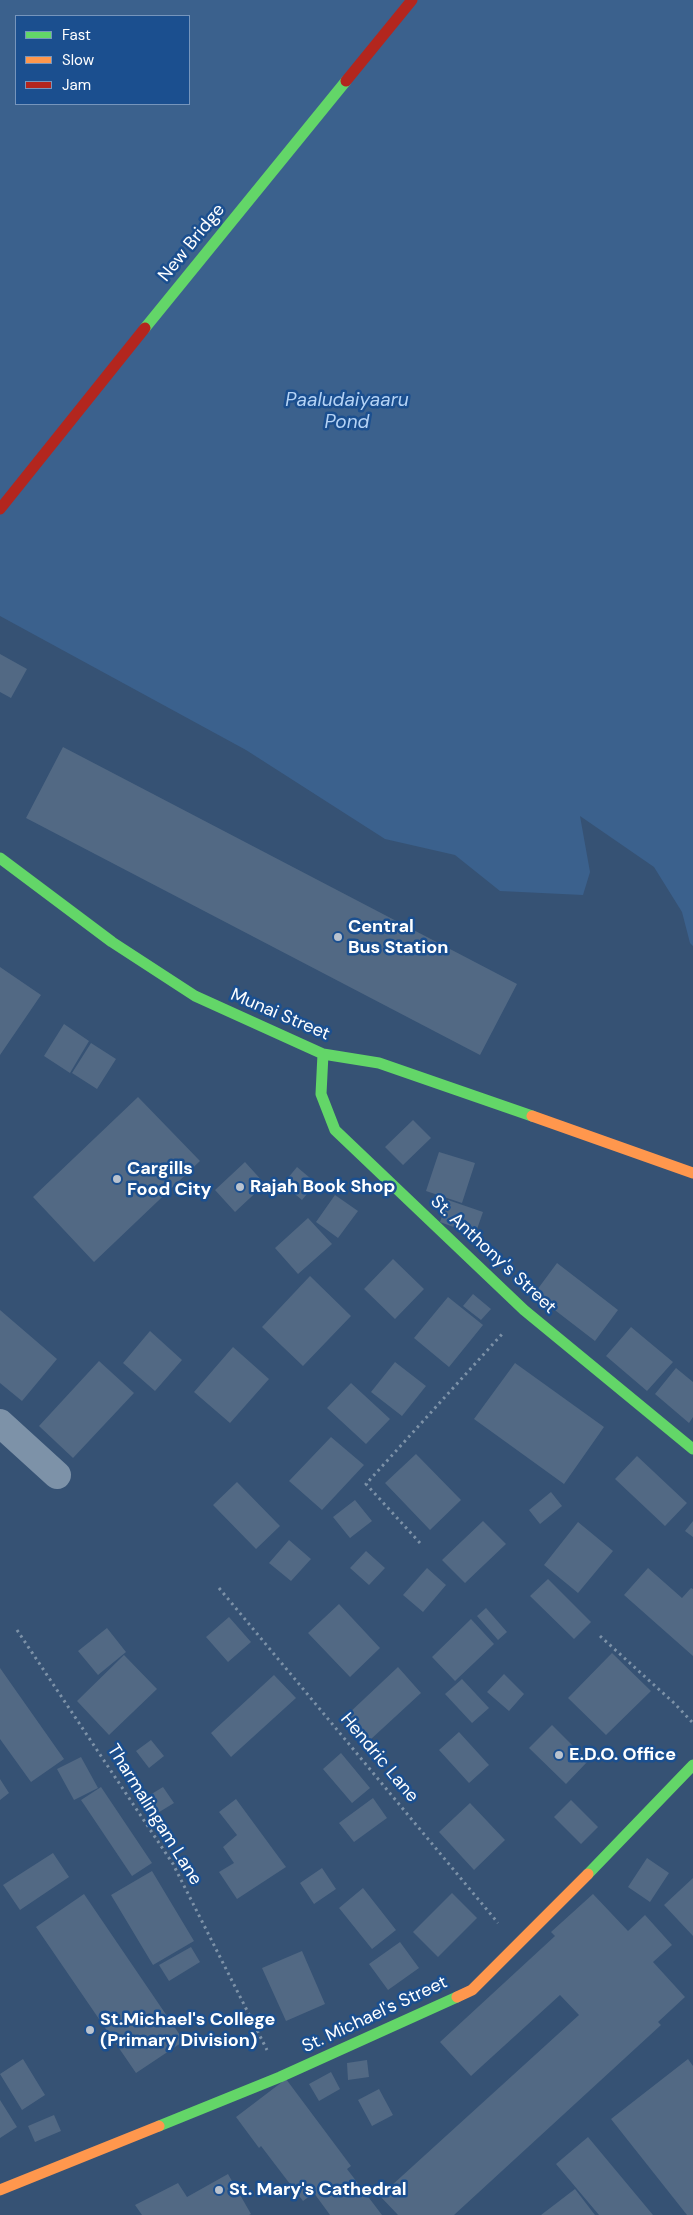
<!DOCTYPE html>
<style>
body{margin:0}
#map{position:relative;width:693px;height:2215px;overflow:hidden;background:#365274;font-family:"DM Sans",sans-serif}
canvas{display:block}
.legend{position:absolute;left:15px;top:15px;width:175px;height:90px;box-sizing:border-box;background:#1b4f8f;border:1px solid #7695bc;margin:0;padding:6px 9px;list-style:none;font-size:15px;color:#fff}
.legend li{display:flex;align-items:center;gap:10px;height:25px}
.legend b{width:25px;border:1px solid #7695bc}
</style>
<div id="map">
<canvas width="693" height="2215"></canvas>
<ul class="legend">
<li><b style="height:6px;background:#63d668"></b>Fast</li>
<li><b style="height:6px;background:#ff974d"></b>Slow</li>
<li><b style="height:6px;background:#b3261e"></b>Jam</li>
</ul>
</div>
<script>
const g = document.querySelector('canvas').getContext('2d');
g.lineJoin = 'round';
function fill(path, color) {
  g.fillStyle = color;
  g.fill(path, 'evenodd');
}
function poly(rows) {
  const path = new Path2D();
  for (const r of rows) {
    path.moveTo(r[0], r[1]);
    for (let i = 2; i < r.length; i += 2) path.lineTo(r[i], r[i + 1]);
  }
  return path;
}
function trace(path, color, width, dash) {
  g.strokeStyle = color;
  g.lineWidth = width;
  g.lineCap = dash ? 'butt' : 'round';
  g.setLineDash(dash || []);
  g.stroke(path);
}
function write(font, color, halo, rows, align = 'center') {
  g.font = font + ' "DM Sans",sans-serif';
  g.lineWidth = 5;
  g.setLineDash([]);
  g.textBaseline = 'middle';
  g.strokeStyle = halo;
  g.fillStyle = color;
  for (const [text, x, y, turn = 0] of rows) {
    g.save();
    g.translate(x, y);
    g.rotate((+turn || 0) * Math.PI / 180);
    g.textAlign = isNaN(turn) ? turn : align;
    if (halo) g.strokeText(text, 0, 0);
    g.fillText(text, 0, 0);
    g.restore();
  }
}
fill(poly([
 [0,0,693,0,693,946,690,943,682,912,654,867,580,816,590,872,583,895,500,891,455,855,385,839,246,750,0,616],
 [16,16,189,16,189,104,16,104]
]), '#3b618d');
fill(poly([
 [0,654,27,669,11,698,0,692],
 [63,747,517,984,480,1055,26,818],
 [0,967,41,995,0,1055],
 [64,1024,89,1041,70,1073,44,1056],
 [91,1043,116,1059,97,1089,72,1073],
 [138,1097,200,1161,94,1262,33,1197],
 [413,1120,431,1138,403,1165,385,1147],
 [439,1152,475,1163,462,1203,426,1191],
 [245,1162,265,1184,235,1212,215,1190],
 [297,1167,316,1183,302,1200,283,1184],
 [335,1195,358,1211,338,1238,316,1222],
 [448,1200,483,1212,475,1235,440,1222],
 [308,1218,332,1244,298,1274,275,1248],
 [393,1259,424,1289,395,1319,364,1289],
 [557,1263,618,1310,595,1341,534,1294],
 [310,1276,351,1316,303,1366,262,1327],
 [473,1294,491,1309,481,1320,463,1306],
 [448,1297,483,1325,449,1367,414,1338],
 [0,1310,57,1359,22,1401,0,1383],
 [631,1327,673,1362,647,1391,606,1356],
 [150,1331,182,1360,155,1391,123,1363],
 [233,1347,269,1379,230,1423,194,1392],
 [99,1361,134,1393,73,1458,39,1426],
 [395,1362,426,1386,402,1416,371,1392],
 [515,1363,604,1427,564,1484,474,1419],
 [676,1368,693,1382,693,1417,689,1423,655,1394],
 [351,1383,390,1419,366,1444,327,1408],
 [331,1437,364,1465,322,1510,289,1481],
 [416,1454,461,1500,430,1530,385,1483],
 [637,1456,687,1503,665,1526,615,1479],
 [237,1482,280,1526,256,1549,213,1505],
 [551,1492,562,1506,540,1524,529,1510],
 [355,1500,372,1521,350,1538,333,1517],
 [483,1521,506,1544,465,1583,442,1560],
 [693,1521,693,1537,685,1531],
 [578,1522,613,1551,578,1593,544,1565],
 [289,1540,311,1559,291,1581,269,1563],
 [366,1551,385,1568,369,1585,350,1568],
 [427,1568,446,1585,423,1612,403,1595],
 [648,1568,682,1598,691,1588,693,1589,693,1656,624,1595],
 [548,1579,591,1622,574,1639,530,1596],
 [339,1604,380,1648,350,1677,308,1633],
 [486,1608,507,1632,498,1640,477,1616],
 [229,1617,251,1642,228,1662,206,1637],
 [471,1619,494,1644,455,1681,432,1657],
 [107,1628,126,1652,98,1675,78,1651],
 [612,1653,651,1691,606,1735,568,1698],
 [124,1655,157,1689,109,1735,77,1701],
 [398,1667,421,1693,370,1740,347,1715],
 [0,1668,64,1759,31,1782,0,1739],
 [504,1674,524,1694,509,1711,487,1692],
 [274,1675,296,1698,231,1757,211,1733],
 [462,1679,489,1708,472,1723,445,1694],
 [552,1725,588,1761,566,1784,529,1748],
 [459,1732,489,1765,469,1783,439,1750],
 [151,1740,164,1756,149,1768,136,1751],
 [341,1753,370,1788,352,1803,323,1769],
 [81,1757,98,1788,74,1800,57,1769],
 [0,1779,9,1793,0,1800],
 [101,1787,152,1863,132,1876,81,1800],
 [163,1787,174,1803,156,1814,145,1798],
 [373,1798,387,1818,354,1842,339,1823],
 [236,1799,286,1867,237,1899,219,1872,234,1863,223,1847,237,1835,219,1812],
 [571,1800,598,1827,581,1844,554,1817],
 [470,1803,505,1840,474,1870,439,1832],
 [53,1853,69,1877,20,1910,3,1885],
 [647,1858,669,1873,650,1902,628,1887],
 [322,1868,336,1889,314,1904,300,1883],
 [152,1871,194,1941,153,1965,111,1895],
 [693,1878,693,1936,664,1905],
 [363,1888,396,1930,372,1949,339,1908],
 [452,1893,477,1918,438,1957,413,1932],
 [84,1894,184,2041,136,2073,36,1927],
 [593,1894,628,1931,645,1915,672,1945,653,1962,685,1997,658,2022,661,2025,454,2215,398,2215,380,2196,579,2015,560,1995,471,2076,440,2042,555,1936,551,1932],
 [400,1942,419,1968,388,1990,369,1964],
 [191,1947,200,1962,169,1981,159,1965],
 [302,1951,325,2004,286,2021,262,1968],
 [23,2059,45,2095,22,2110,0,2074],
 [688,2059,693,2066,693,2215,687,2215,611,2119],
 [367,2060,369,2077,348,2080,347,2063],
 [331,2072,340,2089,319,2101,309,2084],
 [286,2079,351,2166,347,2169,382,2215,330,2215,314,2193,303,2201,261,2146,259,2148,236,2117],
 [379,2089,393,2115,372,2126,358,2100],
 [0,2100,17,2127,0,2138],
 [54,2115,61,2131,35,2142,28,2126],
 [588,2137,653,2215,599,2215,556,2164],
 [228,2174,251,2214,249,2215,142,2215,135,2205,178,2183,187,2197],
 [575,2189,595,2215,541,2215]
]), '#526984');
trace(poly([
 [420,1543,366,1484,503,1333],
 [219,1588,498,1923],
 [17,1630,173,1864,267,2050],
 [600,1636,674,1703,693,1723]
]), '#7d92a8', 3, [2.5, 4]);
trace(poly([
 [0,1423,57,1475]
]), '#7d92a8', 28);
trace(poly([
 [145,328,346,81],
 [0,858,112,942,195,996,323,1054,379,1063,532,1116],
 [323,1054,321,1094,335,1130,524,1310,693,1449],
 [588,1874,693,1765],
 [159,2126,280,2077,457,1997]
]), '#63d668', 11);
trace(poly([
 [532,1116,693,1173],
 [457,1997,472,1990,588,1874],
 [0,2190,159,2126]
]), '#ff974d', 11);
trace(poly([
 [346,81,412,0],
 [0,509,145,328]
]), '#b3261e', 11);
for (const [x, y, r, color] of [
 [338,937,5,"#b9c2ce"],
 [117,1179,5,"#b9c2ce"],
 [240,1187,5,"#b9c2ce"],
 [559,1755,5,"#b9c2ce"],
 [90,2030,5,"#b9c2ce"],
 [219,2190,5,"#b9c2ce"]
]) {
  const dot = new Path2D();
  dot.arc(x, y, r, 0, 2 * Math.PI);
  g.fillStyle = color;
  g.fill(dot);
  trace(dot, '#1b4f8f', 2);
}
write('18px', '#fff', '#1b4f8f', [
 ["New Bridge",192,243,-51],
 ["Munai Street",280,1015,23],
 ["St. Anthony's Street",493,1255,43],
 ["Hendric Lane",379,1758,50],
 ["Tharmalingam Lane",154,1815,58],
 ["St. Michael's Street",375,2015,-25]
]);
write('bold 18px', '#fff', '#1b4f8f', [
 ["Central",348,927],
 ["Bus Station",348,948],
 ["Cargills",127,1169],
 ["Food City",127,1190],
 ["Rajah Book Shop",250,1187],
 ["E.D.O. Office",569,1755],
 ["St.Michael's College",100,2020],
 ["(Primary Division)",100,2041],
 ["St. Mary's Cathedral",229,2190]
], 'left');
write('italic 19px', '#b5d3f5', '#1b4f8f', [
 ["Paaludaiyaaru",347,401],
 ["Pond",347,423]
]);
</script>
